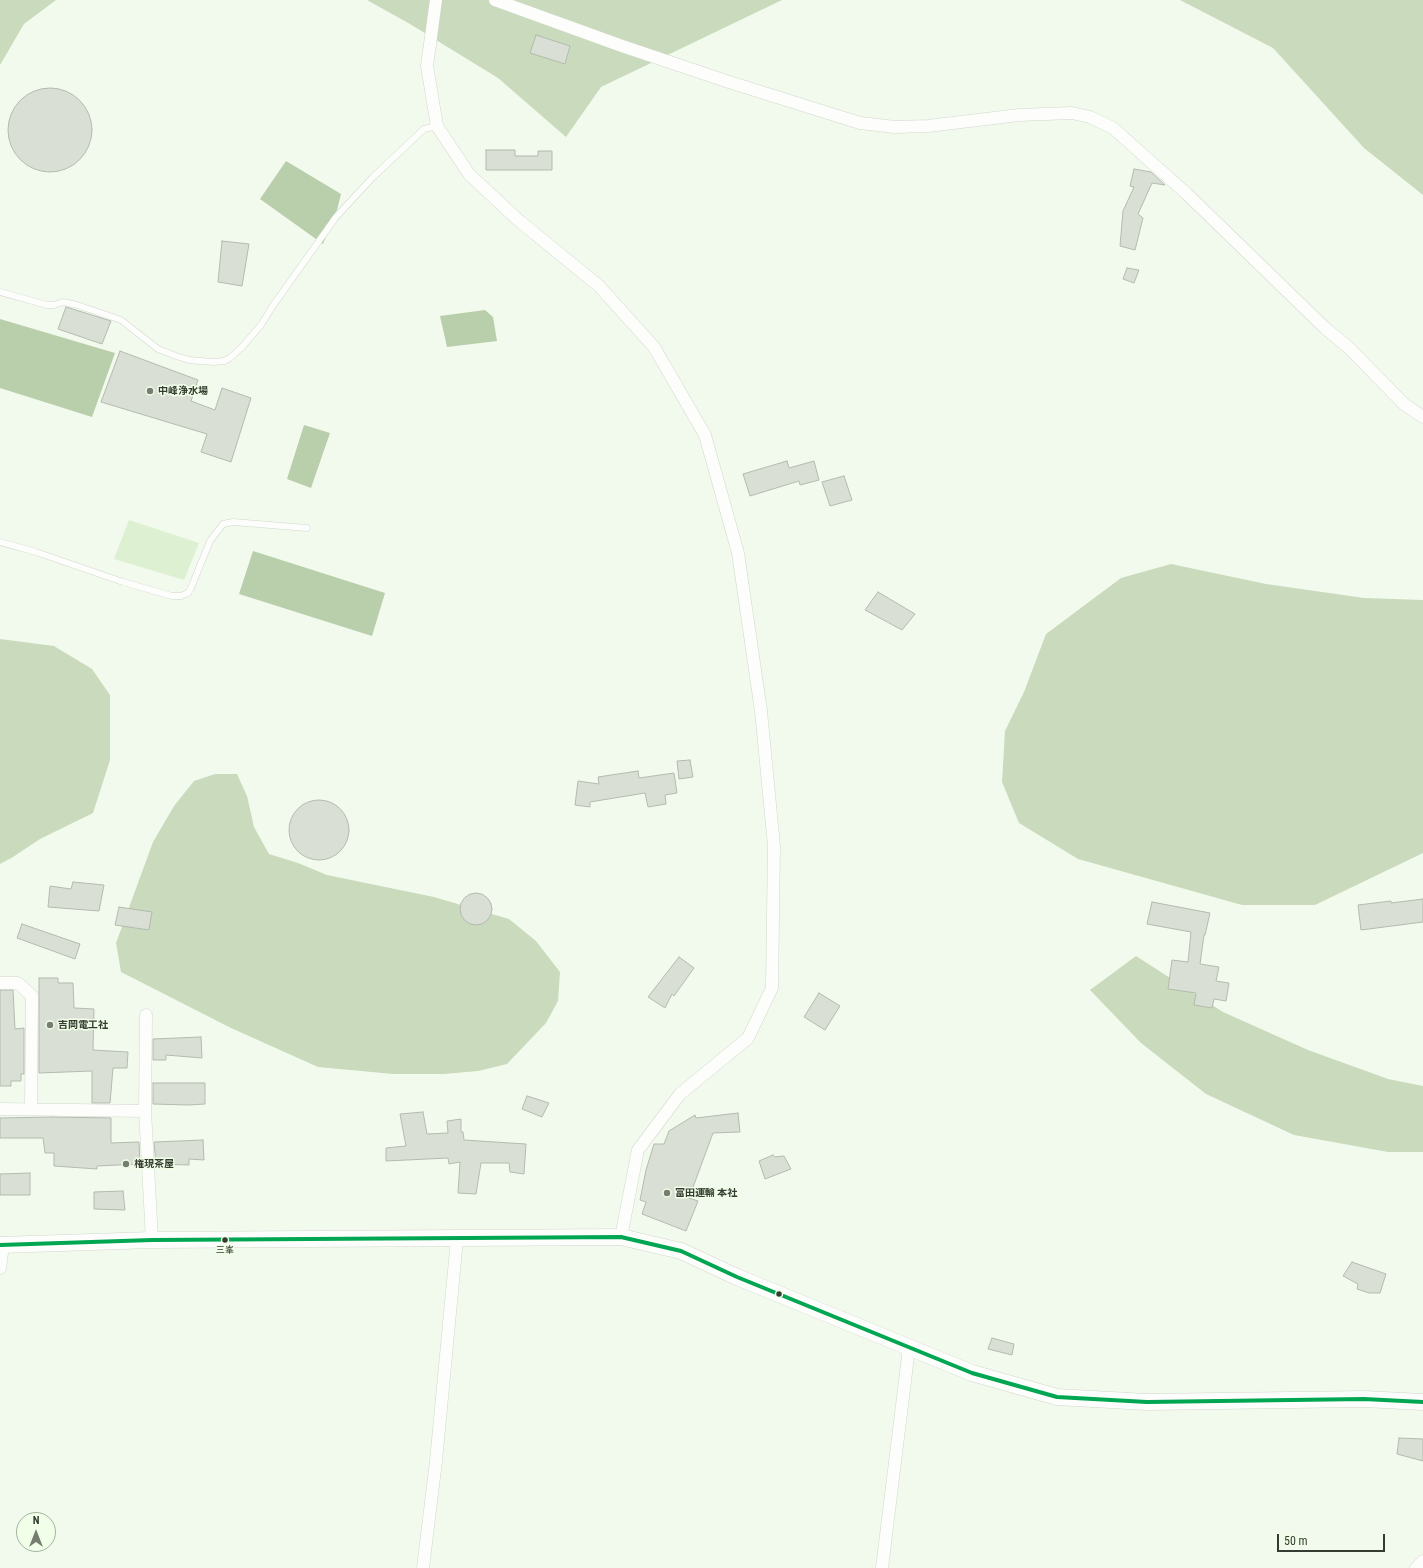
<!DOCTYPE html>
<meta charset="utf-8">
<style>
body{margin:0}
#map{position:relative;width:1423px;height:1568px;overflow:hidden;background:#f2faed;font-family:"Roboto Condensed",sans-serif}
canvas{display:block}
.north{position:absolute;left:16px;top:1512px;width:40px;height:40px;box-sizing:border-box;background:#f1ffe8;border:1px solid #a5b19e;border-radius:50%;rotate:0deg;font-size:11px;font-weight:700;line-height:16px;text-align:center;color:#343b30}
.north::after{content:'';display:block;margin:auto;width:14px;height:18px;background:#767e72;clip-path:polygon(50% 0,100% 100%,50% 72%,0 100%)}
.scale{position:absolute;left:1277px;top:1534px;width:108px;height:18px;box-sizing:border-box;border:2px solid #343b30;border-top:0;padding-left:5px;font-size:12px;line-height:14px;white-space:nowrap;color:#343b30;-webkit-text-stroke:3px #f1ffe8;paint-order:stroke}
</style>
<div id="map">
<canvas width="1423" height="1568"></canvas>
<div class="north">N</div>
<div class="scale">50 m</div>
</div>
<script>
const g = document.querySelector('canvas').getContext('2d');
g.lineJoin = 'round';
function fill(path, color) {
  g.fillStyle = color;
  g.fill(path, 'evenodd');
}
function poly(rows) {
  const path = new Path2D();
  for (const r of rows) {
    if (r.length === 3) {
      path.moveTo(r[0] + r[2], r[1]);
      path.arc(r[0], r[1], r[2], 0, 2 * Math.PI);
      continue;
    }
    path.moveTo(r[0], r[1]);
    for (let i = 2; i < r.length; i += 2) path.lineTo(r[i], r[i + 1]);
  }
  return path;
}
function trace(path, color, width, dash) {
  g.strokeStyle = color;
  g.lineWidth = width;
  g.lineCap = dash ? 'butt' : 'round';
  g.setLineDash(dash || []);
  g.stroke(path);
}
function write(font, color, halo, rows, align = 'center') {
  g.font = font + ' "Roboto Condensed","Noto Sans JP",sans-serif';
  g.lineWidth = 3;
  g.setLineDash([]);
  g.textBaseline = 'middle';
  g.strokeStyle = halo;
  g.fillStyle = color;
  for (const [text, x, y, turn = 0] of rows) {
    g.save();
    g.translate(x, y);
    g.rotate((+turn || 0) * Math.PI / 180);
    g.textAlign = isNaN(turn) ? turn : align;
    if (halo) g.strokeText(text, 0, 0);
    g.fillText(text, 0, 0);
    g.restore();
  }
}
fill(poly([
 [129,520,199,543,184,580,114,559]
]), '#def0d2');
fill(poly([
 [0,0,56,0,24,24,0,65],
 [367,0,782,0,601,87,566,137,498,78,410,24],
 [1180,0,1423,0,1423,195,1364,148,1273,48],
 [1171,564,1266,584,1364,598,1423,600,1423,853,1315,905,1242,905,1078,859,1019,823,1002,782,1005,731,1024,692,1046,634,1121,578],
 [0,639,54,646,92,669,110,695,110,760,93,813,40,839,13,857,0,864],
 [215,774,237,774,247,796,254,827,269,854,298,863,327,875,434,897,509,919,536,941,560,972,558,1001,546,1023,507,1064,478,1071,444,1074,393,1074,318,1067,231,1028,121,972,116,943,153,842,174,806,194,781],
 [1136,956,1223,1012,1308,1050,1388,1079,1423,1086,1423,1152,1388,1152,1294,1135,1206,1094,1141,1043,1090,990]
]), '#c9dbbc');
fill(poly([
 [286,161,341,194,337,210,323,244,260,199],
 [485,310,493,317,497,341,447,347,440,316],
 [0,319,115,353,92,417,0,388],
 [304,425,330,433,311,488,287,479],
 [253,551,385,593,372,636,239,594]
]), '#b9ceaa');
const building = poly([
 [536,35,570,46,565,64,530,53,536,35],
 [50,130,42],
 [486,150,515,150,515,156,538,156,538,151,552,151,552,170,486,170,486,150],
 [1134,169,1151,172,1165,185,1152,183,1138,214,1143,218,1135,250,1120,246,1123,211,1134,187,1130,186,1134,169],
 [222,241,249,244,242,286,218,282,222,241],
 [1127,268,1139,270,1134,283,1123,279,1127,268],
 [66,307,111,321,102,344,58,329,66,307],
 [120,351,198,380,191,401,215,410,222,388,251,398,231,462,201,452,207,434,101,402,120,351],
 [787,461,789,468,814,461,819,480,800,485,799,481,750,496,743,474,787,461],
 [844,476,852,500,830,506,822,482,844,476],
 [878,592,915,614,902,630,865,610,878,592],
 [690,760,693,777,679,779,677,761,690,760],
 [638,771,639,778,674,773,677,793,665,795,666,804,648,807,645,793,590,802,590,807,575,805,578,781,599,784,598,777,638,771],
 [319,830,30],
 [73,882,104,885,99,911,48,907,50,886,71,889,73,882],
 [476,909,16],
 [1423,899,1423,922,1361,930,1358,905,1391,901,1391,903,1423,899],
 [1152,902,1210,913,1205,935,1204,935,1200,964,1219,967,1216,981,1229,983,1226,1001,1214,999,1212,1008,1194,1005,1196,993,1168,989,1172,960,1188,962,1191,932,1147,924,1152,902],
 [119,907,152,912,149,930,115,925,119,907],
 [22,924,80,944,75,959,17,938,22,924],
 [679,957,694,968,674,996,672,994,665,1008,648,997,679,957],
 [39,978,58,978,58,983,73,983,74,1008,94,1009,93,1050,128,1052,127,1068,113,1068,110,1103,92,1103,92,1071,39,1073,39,978],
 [0,990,13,990,15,1029,24,1028,24,1074,21,1074,21,1081,11,1081,11,1086,0,1086,0,990],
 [819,993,840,1006,825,1030,804,1017,819,993],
 [201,1037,202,1058,166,1055,166,1060,153,1060,153,1039,201,1037],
 [153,1083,205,1083,205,1104,188,1105,153,1104,153,1083],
 [527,1096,549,1103,542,1117,522,1109,527,1096],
 [423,1112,427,1134,448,1133,447,1121,461,1119,461,1132,463,1132,464,1140,526,1144,524,1174,510,1172,509,1163,481,1163,476,1194,458,1193,460,1162,449,1164,448,1158,386,1161,386,1148,406,1146,400,1114,423,1112],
 [738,1113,740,1132,713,1133,689,1198,698,1201,686,1231,642,1214,646,1202,640,1200,646,1170,654,1144,664,1144,669,1131,695,1115,696,1118,738,1113],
 [52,1117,111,1118,111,1143,139,1142,140,1164,97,1166,97,1169,54,1166,54,1153,45,1153,43,1138,0,1138,0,1118,52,1117],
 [203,1140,204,1160,189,1159,189,1165,156,1164,154,1142,203,1140],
 [773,1155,775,1157,784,1156,791,1169,765,1179,759,1161,773,1155],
 [30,1173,30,1195,0,1195,0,1174,30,1173],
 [123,1191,125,1210,94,1209,94,1192,123,1191],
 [1352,1262,1386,1274,1380,1293,1369,1293,1357,1289,1358,1284,1343,1276,1352,1262],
 [992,1338,1014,1344,1012,1355,988,1349,992,1338],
 [1399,1438,1423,1439,1423,1461,1397,1454,1399,1438]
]);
fill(building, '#d9dfd4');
trace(building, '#b3baaf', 1);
const service = poly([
 [0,292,47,305,54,305,63,302,77,305,121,320,158,349,176,356,189,360,200,361,214,362,224,361,230,358,243,346,261,325,272,307,336,217,373,177,424,129,437,126],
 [0,542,36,552,123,582,172,596,181,596,188,593,191,588,210,541,223,524,233,522,307,528]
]);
const minor = poly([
 [436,0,427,66,437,126,469,174,517,219,599,286,654,347,705,435,738,553,761,711,774,846,772,988,748,1038,680,1094,638,1150,621,1237],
 [495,0,622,46,729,82,860,123,895,127,928,126,1019,115,1072,113,1090,117,1113,128,1187,194,1325,328,1348,347,1404,404,1423,417],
 [0,983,18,983,32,996,31,1108],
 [146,1015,145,1111,152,1240],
 [0,1109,145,1111],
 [0,1268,3,1245],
 [423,1568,436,1461,457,1239],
 [882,1568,909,1348],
 [1416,1568,1423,1561]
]);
const secondary = poly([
 [0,1245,152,1240,621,1237,681,1251,737,1277,972,1373,1057,1397,1147,1402,1364,1399,1423,1402]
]);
trace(service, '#d1d7cc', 7);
trace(minor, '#d1d7cc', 13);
trace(secondary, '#d1d7cc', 17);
trace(service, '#fdfefc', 6);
trace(minor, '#fdfefc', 12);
trace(secondary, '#fdfefc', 16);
trace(poly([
 [0,1245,152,1240,621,1237,681,1251,737,1277,972,1373,1057,1397,1147,1402,1364,1399,1423,1402]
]), '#00a651', 4);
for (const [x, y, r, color] of [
 [150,391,4,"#767e72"],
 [50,1025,4,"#767e72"],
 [126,1164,4,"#767e72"],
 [667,1193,4,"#767e72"],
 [225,1240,3.5,"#343b30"],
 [779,1294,3.5,"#343b30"]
]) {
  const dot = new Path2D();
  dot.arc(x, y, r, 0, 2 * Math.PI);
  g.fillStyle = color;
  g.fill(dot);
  trace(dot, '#f1ffe8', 1.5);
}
write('9px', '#343b30', '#f1ffe8', [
 ["三峯",225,1251]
]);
write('bold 10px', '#343b30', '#f1ffe8', [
 ["中峰浄水場",158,391],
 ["吉岡電工社",58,1025],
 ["権現茶屋",134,1164],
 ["富田運輸 本社",675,1193]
], 'left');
</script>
